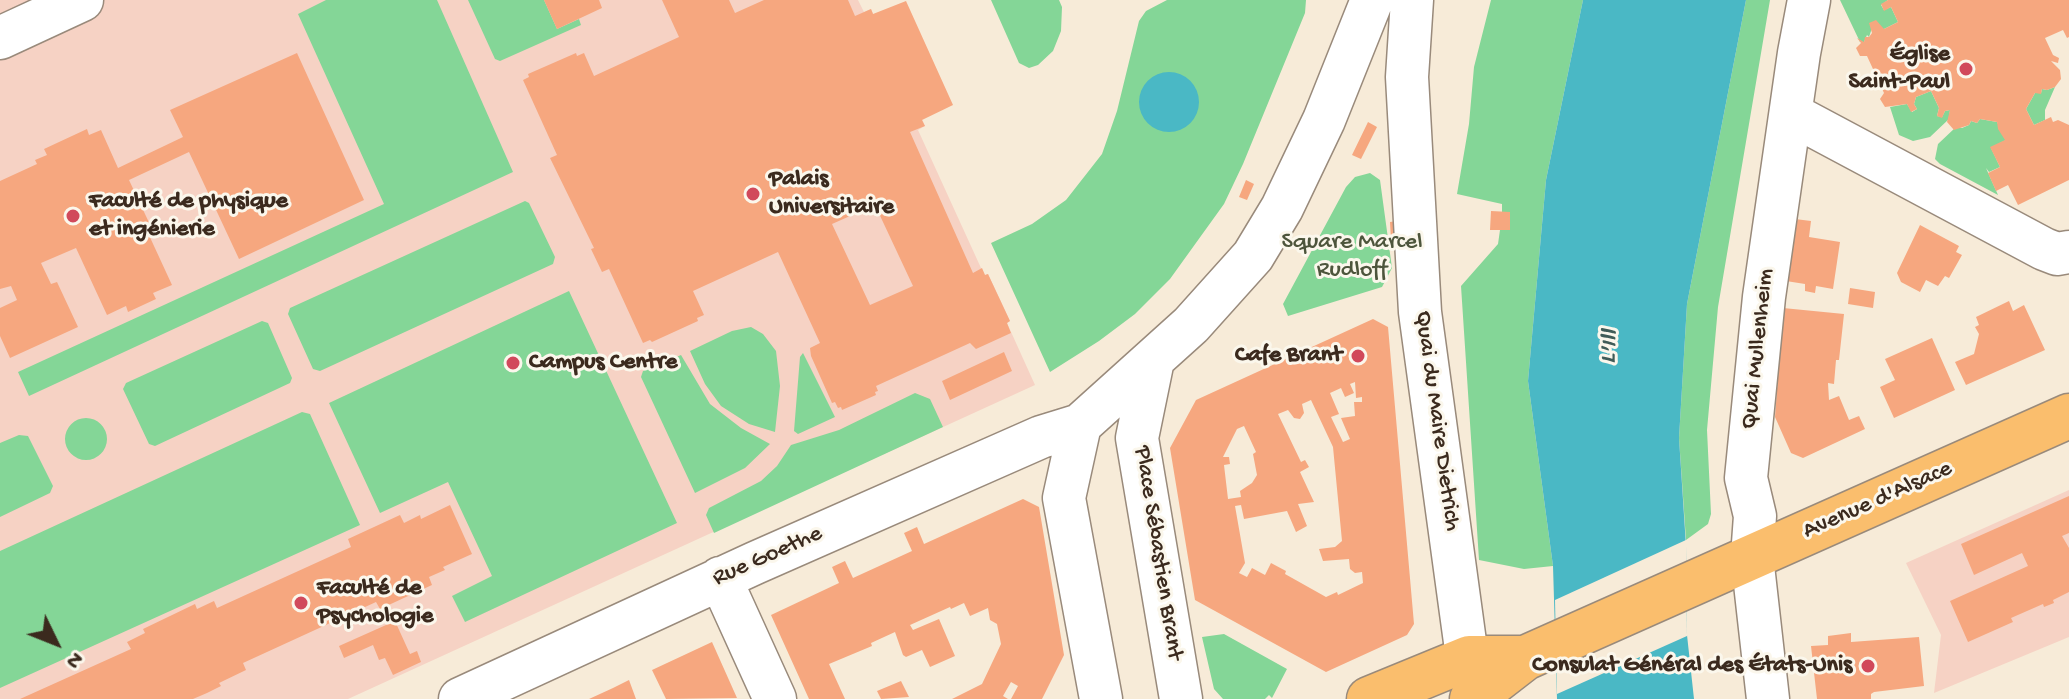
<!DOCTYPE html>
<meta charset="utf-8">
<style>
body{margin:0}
#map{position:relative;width:2069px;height:699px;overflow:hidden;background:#f7ebd8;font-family:"Gochi Hand",sans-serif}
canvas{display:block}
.north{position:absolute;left:16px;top:603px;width:80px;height:80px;-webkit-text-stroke:6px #fbf7ec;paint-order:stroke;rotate:133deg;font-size:22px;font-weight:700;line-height:32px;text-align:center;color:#3b2a1e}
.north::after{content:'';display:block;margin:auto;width:28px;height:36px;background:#3b2a1e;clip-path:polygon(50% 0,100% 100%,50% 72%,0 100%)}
</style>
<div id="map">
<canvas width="2069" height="699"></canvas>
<div class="north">N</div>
</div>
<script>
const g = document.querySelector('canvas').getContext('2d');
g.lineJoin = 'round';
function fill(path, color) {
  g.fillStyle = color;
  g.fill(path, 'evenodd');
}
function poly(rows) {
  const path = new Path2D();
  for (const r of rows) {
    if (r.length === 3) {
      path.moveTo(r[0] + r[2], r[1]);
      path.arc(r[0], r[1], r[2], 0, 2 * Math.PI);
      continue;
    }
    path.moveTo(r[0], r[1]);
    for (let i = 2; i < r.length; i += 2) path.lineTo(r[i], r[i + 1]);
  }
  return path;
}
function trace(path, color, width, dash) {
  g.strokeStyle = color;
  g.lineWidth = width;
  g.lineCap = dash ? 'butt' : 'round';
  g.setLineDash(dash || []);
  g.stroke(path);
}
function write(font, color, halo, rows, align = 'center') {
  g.font = font + ' "Gochi Hand",sans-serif';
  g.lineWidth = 6;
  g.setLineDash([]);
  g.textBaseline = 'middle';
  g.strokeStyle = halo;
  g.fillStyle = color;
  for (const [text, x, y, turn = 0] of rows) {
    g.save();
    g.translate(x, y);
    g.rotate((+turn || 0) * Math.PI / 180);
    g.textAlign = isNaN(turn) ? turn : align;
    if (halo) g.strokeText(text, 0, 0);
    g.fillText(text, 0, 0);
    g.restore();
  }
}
fill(poly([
 [0,0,858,0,864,12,871,9,914,101,925,126,918,130,981,268,985,275,988,274,1010,321,1007,323,1035,385,348,699,0,699],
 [2069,490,2069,637,1934,693,1941,635,1906,563]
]), '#f6d2c4');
fill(poly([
 [326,0,437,0,513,172,29,396,18,372,384,204,298,14],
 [468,0,544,0,557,29,579,19,581,25,500,61,495,59],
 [991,0,1059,0,1062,7,1061,31,1053,51,1038,65,1029,68,1019,63],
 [1167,0,1306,0,1305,13,1243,164,1224,204,1170,279,1135,314,1099,341,1050,372,991,243,1032,224,1066,200,1102,154,1117,111,1139,21,1146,11],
 [1491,0,1583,0,1546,180,1528,381,1553,566,1524,569,1479,560,1461,286,1498,244,1500,230,1510,212,1502,212,1502,204,1457,194,1469,124,1474,67],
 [1746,0,1770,0,1718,307,1707,430,1711,514,1708,524,1686,540,1679,438,1687,304],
 [1840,0,1888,0,1881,5,1884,10,1891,7,1898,22,1884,29,1872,28,1869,37,1867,35,1864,42,1860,42],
 [2055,87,2045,110,2045,120,2034,125,2026,109,2035,93,2041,93,2042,89,2047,90],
 [1931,91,1939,108,1937,116,1942,117,1945,111,1950,110,1949,119,1930,137,1913,141,1899,135,1890,107,1907,104,1912,112,1917,109,1914,104,1916,97],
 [1980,119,1997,122,2006,140,1991,148,2000,167,1989,172,1986,168,1998,195,1940,164,1935,159,1938,144,1956,127,1962,128,1969,125,1971,121,1977,123],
 [1370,173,1380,180,1392,268,1382,287,1288,316,1283,304,1346,187,1355,177],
 [525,201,529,203,555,257,553,264,320,371,313,369,288,314,290,308],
 [569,291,677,523,465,622,452,596,492,576,448,482,380,513,329,403],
 [262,321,268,323,292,378,290,383,155,446,149,444,123,389,126,383],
 [751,327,763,334,776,351,780,386,775,432,749,424,721,406,705,384,690,351,732,331],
 [803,353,835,417,798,434,794,431,800,357],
 [681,355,710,404,741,428,770,444,745,468,695,493,641,377,643,371],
 [915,393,930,399,943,427,714,533,706,515,709,508,761,481,777,466,791,445,839,430],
 [302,412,310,414,360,525,0,688,0,551],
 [86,439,21],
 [19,435,28,436,53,486,50,493,0,517,0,443],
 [1224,634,1287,669,1272,698,1269,695,1265,699,1223,699,1214,689,1202,637]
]), '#84d697');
fill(poly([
 [1583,0,1746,0,1687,304,1679,438,1686,546,1687,635,1694,699,1557,699,1553,566,1528,381,1546,180],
 [1169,102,30]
]), '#4ab8c5');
fill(poly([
 [1686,540,1687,636,1557,694,1555,600]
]), '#f7ebd8');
fill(poly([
 [544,0,599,0,602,8,557,29],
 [662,0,729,0,735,13,764,0,848,0,855,16,871,9,873,14,906,1,953,105,922,120,925,126,910,132,973,273,982,268,985,275,988,274,1010,321,1007,323,1011,333,976,349,970,343,876,386,878,391,875,392,876,395,842,410,841,407,838,408,835,402,832,403,811,356,810,348,820,343,778,252,693,291,704,315,697,318,698,321,652,342,650,340,643,343,609,269,602,272,591,249,594,248,550,158,557,155,523,80,529,77,528,74,576,53,577,56,584,53,594,76,679,37],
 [875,205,913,286,870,305,832,224],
 [1888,0,2069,0,2069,37,2067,38,2063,30,2045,38,2053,55,2059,58,2058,63,2051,61,2060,70,2061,79,2055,87,2047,90,2042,89,2041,94,2035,93,2026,109,2034,125,2051,117,2053,122,2058,120,2069,125,2069,180,2018,205,2008,185,1996,191,1988,173,2000,167,1990,147,2005,140,1998,129,1997,122,1980,119,1977,123,1971,121,1969,125,1954,130,1947,122,1950,110,1945,111,1942,118,1937,116,1939,108,1931,91,1916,97,1914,104,1917,109,1911,112,1907,104,1885,107,1880,99,1884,93,1867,56,1860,56,1856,48,1861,43,1857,38,1864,42,1865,37,1869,37,1872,33,1869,23,1876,20,1884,29,1898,22,1891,7,1884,11,1881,4],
 [297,53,364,200,239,259,189,152,129,180,153,231,148,233,172,285,153,293,156,299,128,312,126,306,107,315,76,248,41,263,51,284,57,282,78,327,10,358,0,336,0,308,17,300,11,286,0,289,0,181,37,164,35,160,47,155,44,149,87,129,89,135,101,130,118,168,183,137,170,110],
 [1368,122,1377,127,1361,159,1352,155],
 [1246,180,1254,184,1247,200,1239,197],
 [1491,211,1510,212,1510,230,1490,230],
 [1795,219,1811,221,1809,237,1840,242,1833,289,1816,286,1815,293,1805,291,1805,284,1786,281],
 [1397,221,1399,240,1391,241,1390,222],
 [1920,225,1959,246,1956,252,1962,255,1949,278,1945,276,1938,286,1926,280,1920,292,1901,282,1897,273],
 [1850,288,1875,292,1873,308,1848,304],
 [2009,301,2013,311,2024,305,2045,350,1966,385,1955,362,1974,354,1979,334,1975,327,1979,325,1976,317],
 [1783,308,1844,314,1839,360,1836,360,1834,384,1828,383,1829,400,1839,396,1849,420,1859,416,1865,429,1803,458,1791,453,1775,417],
 [1373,319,1388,327,1414,624,1407,635,1326,672,1195,600,1170,448,1196,400],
 [1355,382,1356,398,1362,397,1362,402,1354,402,1355,416,1341,418,1350,439,1343,442,1331,417,1339,414,1330,393,1341,388,1345,397,1354,393,1350,384],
 [1311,400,1333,447,1342,541,1335,547,1319,549,1323,561,1349,559,1350,569,1355,573,1362,572,1363,583,1338,595,1337,592,1326,597,1285,574,1286,571,1271,563,1265,575,1252,568,1247,577,1239,573,1245,563,1235,506,1241,505,1244,519,1287,511,1296,532,1307,526,1298,504,1314,502,1300,472,1309,467,1305,460,1301,462,1278,414,1288,410,1294,418,1300,419,1304,413,1302,404],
 [1244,426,1256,452,1253,454,1257,475,1252,483,1240,491,1241,497,1228,499,1224,465,1230,464,1229,457,1223,457,1237,429],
 [1932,338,1955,390,1894,418,1880,387,1895,380,1885,359],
 [1004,352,1012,371,950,400,942,381],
 [2069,496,2069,533,2062,536,2069,548,2069,592,2053,600,2054,603,2044,607,2043,604,2011,618,2013,622,1968,642,1950,601,2028,566,2022,553,1974,575,1961,544],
 [1023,499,1039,507,1064,655,1042,699,1011,699,1018,686,1011,682,1003,696,1008,699,952,699,982,684,1001,644,997,624,990,620,988,608,970,616,964,603,951,609,950,607,910,625,913,630,939,619,955,656,930,667,922,650,906,657,903,655,895,632,871,643,872,646,829,664,845,699,809,699,771,615,839,583,832,567,845,561,853,578,912,551,904,533,917,527,924,544],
 [450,505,472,554,443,567,445,570,429,577,432,585,380,609,376,602,243,663,246,670,219,683,221,686,207,693,193,699,20,699,131,649,127,642,145,633,143,629,195,604,197,609,214,601,217,608,351,547,348,539,400,515,404,523,420,515,421,519],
 [395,621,410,654,417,651,421,662,393,675,385,658,379,660,373,645,344,658,339,646],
 [1851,633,1851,642,1919,637,1924,686,1874,692,1871,694,1871,699,1817,699,1811,646,1828,645,1828,636],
 [712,642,737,698,666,699,652,670],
 [629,680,636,699,589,699,613,688],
 [901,681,909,697,881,699,877,691]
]), '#f6a77f');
const minor = poly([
 [1412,0,1407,77,1420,312,1465,642,1479,693],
 [0,38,82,0],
 [1791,114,2044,249,2057,254,2069,252],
 [1153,360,1137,438,1181,699],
 [1080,425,1064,498,1101,699],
 [720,578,775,699],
 [460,699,755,563,1041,437,1080,425,1191,325,1253,256,1282,208,1324,120,1372,0],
 [1768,699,1752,557,1755,516,1746,478,1764,297,1799,53,1809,0]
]);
const major = poly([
 [1369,699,1469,658,1525,658],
 [1472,699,1525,658,2069,416]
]);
trace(minor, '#998a7b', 45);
trace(major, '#998a7b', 47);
trace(minor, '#fff', 42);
trace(major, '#fabe6d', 44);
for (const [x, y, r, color] of [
 [1966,69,8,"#d1495b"],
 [753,194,8,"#d1495b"],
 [73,216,8,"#d1495b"],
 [1358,356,8,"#d1495b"],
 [513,363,8,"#d1495b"],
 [301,603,8,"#d1495b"],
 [1868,666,8,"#d1495b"]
]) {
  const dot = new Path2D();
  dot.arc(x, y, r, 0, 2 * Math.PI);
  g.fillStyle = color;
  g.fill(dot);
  trace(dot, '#fbf7ec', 3);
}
write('bold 24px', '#3b2a1e', '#fbf7ec', [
 ["Église",1950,55,"right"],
 ["Saint-Paul",1950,83,"right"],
 ["Palais",769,180],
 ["Universitaire",769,208],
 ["Faculté de physique",89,202],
 ["et ingénierie",89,230],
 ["Cafe Brant",1342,356,"right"],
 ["Campus Centre",529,363],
 ["Faculté de",317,589],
 ["Psychologie",317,617],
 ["Consulat Général des États-Unis",1852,666,"right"]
], 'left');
write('24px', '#4d553c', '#fbf7ec', [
 ["Square Marcel",1352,243],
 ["Rudloff",1352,271]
]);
write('24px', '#3b2a1e', '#fbf7ec', [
 ["Quai Mullenheim",1759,349,-84],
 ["Quai du Maire Dietrich",1436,421,82],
 ["Avenue d'Alsace",1878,501,-24],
 ["Place Sébastien Brant",1157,553,81],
 ["Rue Goethe",768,557,-24]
]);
write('italic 26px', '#405c58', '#fbf7ec', [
 ["L'Ill",1611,347,-85]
]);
</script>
